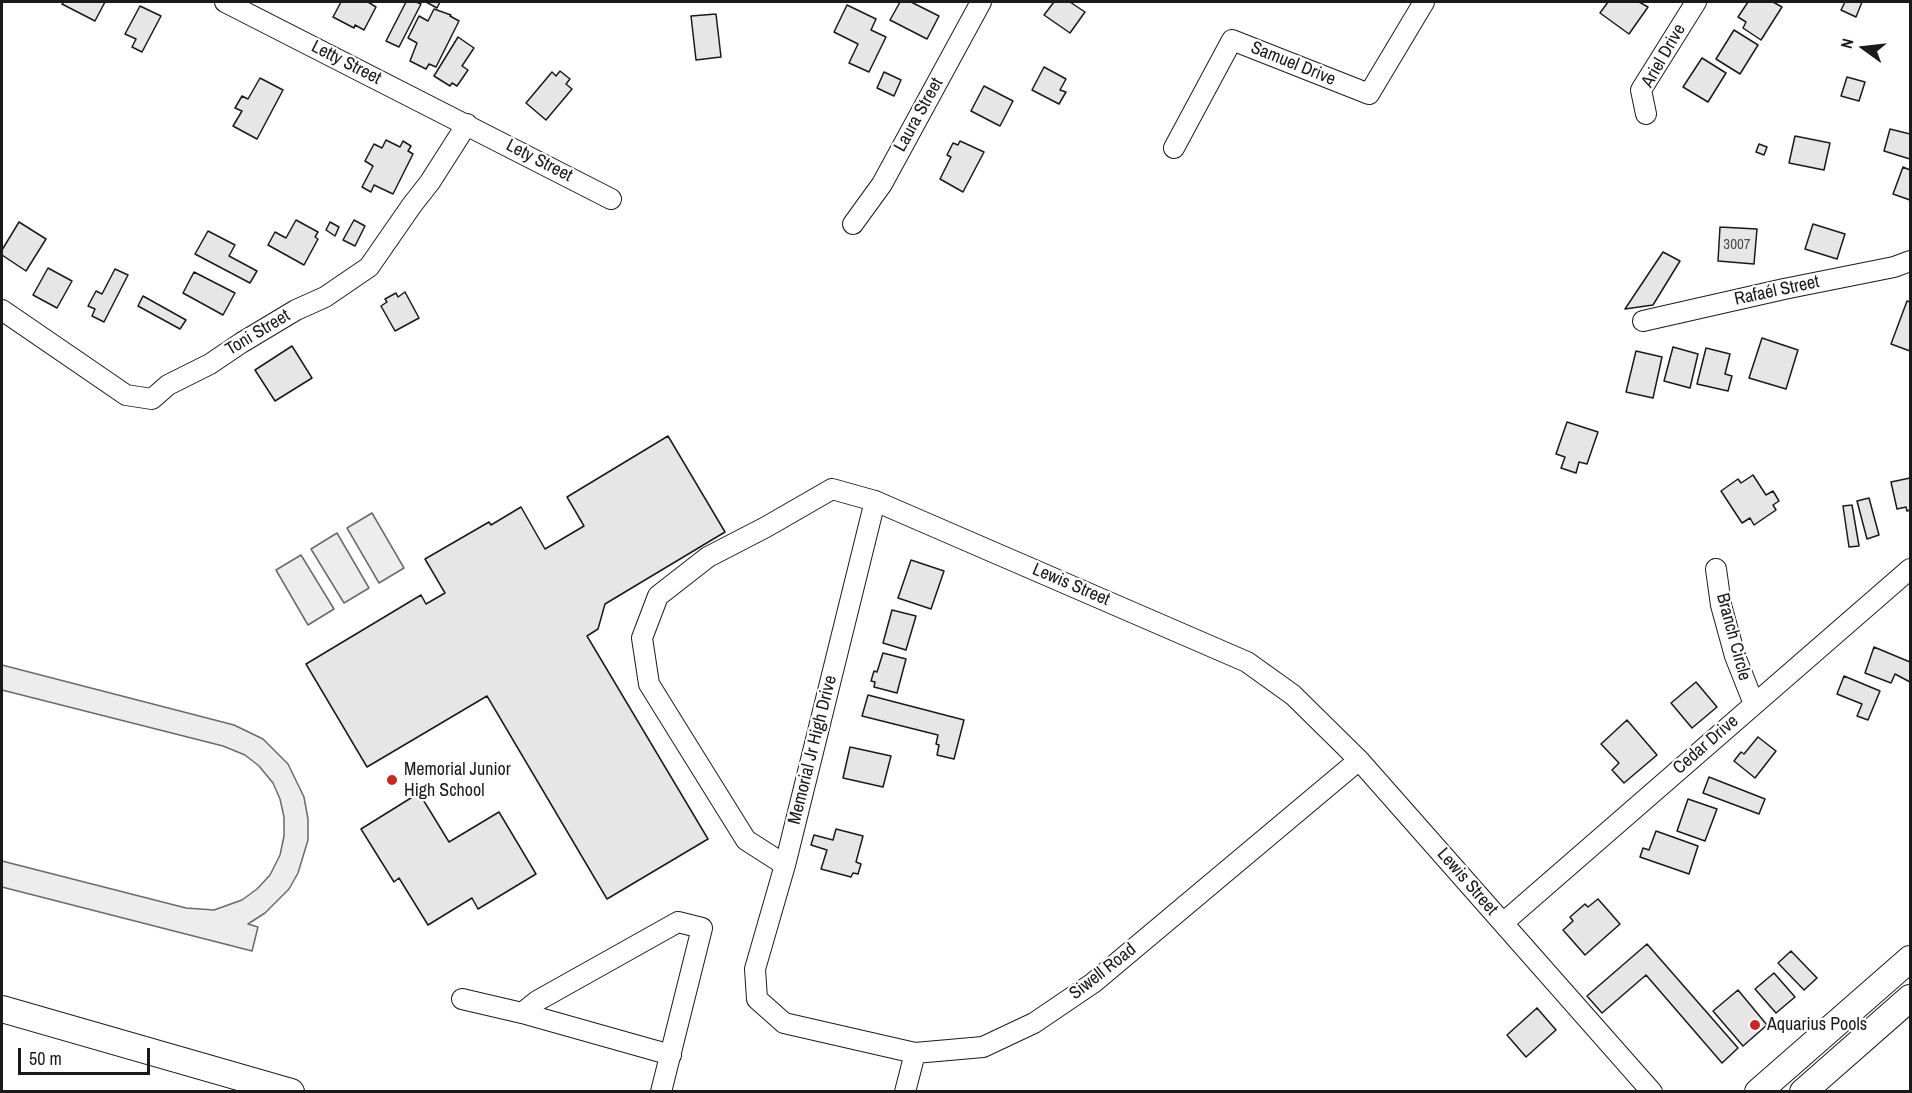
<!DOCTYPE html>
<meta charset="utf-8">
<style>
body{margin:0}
#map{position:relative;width:1912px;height:1093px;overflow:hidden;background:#fff;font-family:"Archivo Narrow",sans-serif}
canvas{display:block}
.frame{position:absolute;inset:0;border:3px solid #1a1a1a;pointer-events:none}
.north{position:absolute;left:1834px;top:18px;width:60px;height:60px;-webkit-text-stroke:4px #fff;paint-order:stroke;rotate:285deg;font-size:16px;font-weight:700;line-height:24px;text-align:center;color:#1a1a1a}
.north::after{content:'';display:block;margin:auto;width:21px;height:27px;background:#1a1a1a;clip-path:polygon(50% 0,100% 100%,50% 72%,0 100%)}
.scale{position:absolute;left:18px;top:1048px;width:132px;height:27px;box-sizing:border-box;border:3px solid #1a1a1a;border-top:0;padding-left:8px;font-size:18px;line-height:21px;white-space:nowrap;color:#1a1a1a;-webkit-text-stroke:4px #fff;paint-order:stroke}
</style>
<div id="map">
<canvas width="1912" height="1093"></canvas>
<div class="frame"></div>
<div class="north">N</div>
<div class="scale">50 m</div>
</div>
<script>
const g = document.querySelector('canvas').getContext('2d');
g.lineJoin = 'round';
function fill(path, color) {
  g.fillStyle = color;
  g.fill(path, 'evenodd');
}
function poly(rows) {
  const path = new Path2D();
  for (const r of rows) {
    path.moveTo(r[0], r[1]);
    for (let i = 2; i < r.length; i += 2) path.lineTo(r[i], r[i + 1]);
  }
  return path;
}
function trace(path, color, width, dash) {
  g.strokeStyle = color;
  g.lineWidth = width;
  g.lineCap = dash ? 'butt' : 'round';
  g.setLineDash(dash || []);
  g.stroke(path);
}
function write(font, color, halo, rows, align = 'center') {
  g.font = font + ' "Archivo Narrow",sans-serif';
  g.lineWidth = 4.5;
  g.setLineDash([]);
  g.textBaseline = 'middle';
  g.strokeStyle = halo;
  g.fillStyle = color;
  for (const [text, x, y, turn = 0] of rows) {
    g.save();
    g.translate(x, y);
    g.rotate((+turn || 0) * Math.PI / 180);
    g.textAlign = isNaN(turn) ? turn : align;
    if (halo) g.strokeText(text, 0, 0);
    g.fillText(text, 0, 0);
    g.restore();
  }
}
const built = poly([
 [372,513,404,568,379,583,347,528,372,513],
 [337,533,369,588,344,603,311,549,337,533],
 [301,555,334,609,308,625,276,570,301,555],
 [2,665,234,725,263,739,288,764,304,797,308,819,308,840,298,873,289,889,265,913,248,924,258,927,252,951,2,887,2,861,186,908,214,910,242,900,257,889,270,875,280,855,284,836,284,817,280,799,273,783,259,766,245,755,223,746,2,690,2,665]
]);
fill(built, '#ededed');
trace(built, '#6a6a6a', 1.5);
const building = poly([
 [64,2,105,2,95,21,62,4,64,2],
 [341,2,368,2,376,7,364,30,355,25,354,28,333,17,341,2],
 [406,2,416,2,421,4,399,47,386,41,406,2],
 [426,2,440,2,437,8,426,2],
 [900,2,911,2,939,16,927,39,890,20,900,2],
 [1054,2,1070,2,1085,12,1070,33,1044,15,1054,2],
 [1608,2,1639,2,1648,7,1629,34,1600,13,1608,2],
 [1748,2,1773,2,1782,7,1761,40,1743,28,1746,22,1738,17,1748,2],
 [1845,2,1862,2,1856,17,1841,10,1845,2],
 [847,5,876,19,871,30,886,37,869,72,849,63,858,44,834,32,847,5],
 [140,6,161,16,142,52,132,47,136,39,125,34,140,6],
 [434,9,451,15,450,16,459,21,436,67,429,64,426,69,410,61,417,43,408,38,419,16,428,21,434,9],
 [716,14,721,57,696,60,691,16,716,14],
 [1734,30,1758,45,1740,74,1716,59,1734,30],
 [458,37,474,48,462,66,468,70,457,86,452,83,450,86,434,76,458,37],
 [1702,58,1726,73,1708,102,1683,87,1702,58],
 [1044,67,1066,79,1060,90,1066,92,1059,104,1032,90,1044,67],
 [560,71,570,79,566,84,572,89,546,120,526,103,552,72,556,76,560,71],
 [884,72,901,80,894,96,877,88,884,72],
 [1847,77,1865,82,1859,101,1841,96,1847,77],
 [260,78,283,90,257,139,233,126,242,111,235,108,242,96,248,99,260,78],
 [984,86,1013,101,1000,126,971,111,984,86],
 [1890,129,1910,134,1910,159,1884,151,1890,129],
 [1795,136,1830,143,1824,170,1789,163,1795,136],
 [386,140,400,147,403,141,411,146,408,151,413,154,393,194,374,185,371,192,362,187,373,166,365,161,374,144,382,148,386,140],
 [960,141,984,152,963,192,940,179,951,157,947,155,953,143,958,145,960,141],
 [1759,144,1767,147,1764,155,1756,152,1759,144],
 [1903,167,1910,170,1910,200,1893,194,1903,167],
 [296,220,318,232,315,237,318,239,304,265,268,245,275,232,286,238,296,220],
 [354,220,365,226,355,246,343,240,354,220],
 [19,222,46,239,26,271,2,255,2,250,19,222],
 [330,222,339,227,335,236,326,230,330,222],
 [1813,224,1845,234,1837,259,1805,249,1813,224],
 [1720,227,1757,229,1754,264,1718,261,1720,227],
 [208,231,235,245,229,256,257,271,250,283,195,254,208,231],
 [1663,252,1680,261,1653,305,1625,309,1663,252],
 [48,268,72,281,57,308,33,295,48,268],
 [115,269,128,275,104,322,92,316,95,309,88,306,96,291,102,294,115,269],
 [194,272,235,293,223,315,183,293,194,272],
 [405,292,419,318,395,331,381,306,387,302,385,299,396,293,398,297,405,292],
 [143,296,186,320,180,329,138,306,143,296],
 [1907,301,1910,302,1910,351,1891,344,1907,301],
 [1762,338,1798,350,1786,389,1749,378,1762,338],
 [292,346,312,378,275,401,255,370,292,346],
 [1673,347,1698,354,1690,388,1664,381,1673,347],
 [1706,348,1730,354,1725,374,1732,376,1728,391,1697,384,1706,348],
 [1636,351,1662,357,1653,398,1626,392,1636,351],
 [1567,422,1598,432,1587,464,1579,462,1576,473,1561,468,1565,457,1556,454,1567,422],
 [668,436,725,532,605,604,598,629,587,636,708,839,607,899,487,696,367,767,306,664,421,595,426,604,445,593,425,559,489,522,491,525,521,507,545,549,584,526,567,497,668,436],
 [1753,475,1766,495,1773,491,1779,501,1773,505,1776,510,1754,525,1750,518,1742,523,1721,491,1738,479,1741,483,1753,475],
 [1910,478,1910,510,1907,511,1906,507,1897,509,1891,482,1910,478],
 [1869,498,1879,535,1867,539,1857,501,1869,498],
 [1852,505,1859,546,1849,547,1843,506,1852,505],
 [911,560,944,571,931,609,898,598,911,560],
 [892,610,916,616,906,650,883,643,892,610],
 [1874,647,1910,662,1910,682,1895,674,1891,683,1865,673,1874,647],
 [883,653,906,659,897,693,874,687,875,682,871,681,874,671,877,672,883,653],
 [1844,676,1880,691,1868,720,1857,716,1862,704,1837,694,1844,676],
 [1696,682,1717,707,1692,728,1671,703,1696,682],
 [868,695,964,720,954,759,937,755,939,745,936,744,938,735,862,716,868,695],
 [1627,720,1657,755,1624,783,1612,770,1619,763,1601,744,1627,720],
 [1758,737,1776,751,1755,778,1734,761,1741,752,1744,754,1758,737],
 [850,747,891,756,883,787,843,778,850,747],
 [1709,777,1765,799,1759,814,1703,793,1709,777],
 [419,793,449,842,499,812,536,874,478,909,472,898,428,925,399,878,394,882,361,829,419,793],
 [1688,799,1717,809,1705,841,1677,831,1688,799],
 [836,829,863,836,856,862,861,864,858,874,853,873,851,877,821,869,827,850,811,845,814,835,833,840,836,829],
 [1656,831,1698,846,1689,874,1640,857,1643,848,1649,850,1656,831],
 [1598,899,1620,924,1585,955,1563,930,1573,921,1570,917,1585,904,1588,907,1598,899],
 [1647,944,1738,1048,1722,1063,1646,975,1602,1013,1587,996,1647,944],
 [1791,951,1817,978,1804,990,1778,963,1791,951],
 [1774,973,1795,997,1776,1013,1755,989,1774,973],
 [1738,990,1767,1025,1743,1046,1713,1011,1738,990],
 [1537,1008,1556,1030,1526,1057,1507,1035,1537,1008]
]);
fill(building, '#e6e6e6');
trace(building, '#1a1a1a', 1.5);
const minor = poly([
 [225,2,611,199],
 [1646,114,1641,90,1696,2],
 [1174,148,1232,40,1369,94,1424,2],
 [853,224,882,184,981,2],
 [2,310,126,395,152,399,168,385,210,364,241,343,296,310,325,297,369,267,412,205,430,182,467,124],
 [1643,321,1784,289,1894,267,1910,261],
 [875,501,785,865,755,969,757,999,784,1023,915,1053,983,1047,1034,1023,1093,983,1359,760],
 [1716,569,1721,605,1735,656,1754,704],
 [785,865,746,840,685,742,649,684,642,638,658,596,708,557,766,527,832,489,875,501,1247,662,1293,695,1359,760,1652,1092],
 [1503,923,1910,569],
 [462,999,522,1013,537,1001,678,922,702,928,661,1092],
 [522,1013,671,1055],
 [905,1092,915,1053]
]);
const major = poly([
 [2,1009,291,1092],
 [1758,1092,1910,959],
 [1803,1092,1910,998]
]);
trace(minor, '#1a1a1a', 22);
trace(major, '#1a1a1a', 28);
trace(minor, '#fff', 20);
trace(major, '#fff', 26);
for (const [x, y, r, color] of [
 [392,780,6,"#c62828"],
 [1755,1025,6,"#c62828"]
]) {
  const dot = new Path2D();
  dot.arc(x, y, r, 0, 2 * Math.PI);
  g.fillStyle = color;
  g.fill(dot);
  trace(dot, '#fff', 2);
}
write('15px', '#4d4d4d', null, [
 ["3007",1737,245]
]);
write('18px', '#1a1a1a', '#fff', [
 ["Ariel Drive",1664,56,-60],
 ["Letty Street",346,63,27],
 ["Samuel Drive",1293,64,22],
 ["Laura Street",919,115,-61],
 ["Lety Street",539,161,27],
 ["Rafaél Street",1777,291,-12],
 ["Toni Street",258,333,-31],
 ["Lewis Street",1071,585,23],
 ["Branch Circle",1733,637,75],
 ["Cedar Drive",1706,745,-41],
 ["Memorial Jr High Drive",813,750,-76],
 ["Lewis Street",1467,882,49],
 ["Siwell Road",1103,972,-38]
]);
write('18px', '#1a1a1a', '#fff', [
 ["Memorial Junior",404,770],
 ["High School",404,791],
 ["Aquarius Pools",1767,1025]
], 'left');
</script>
